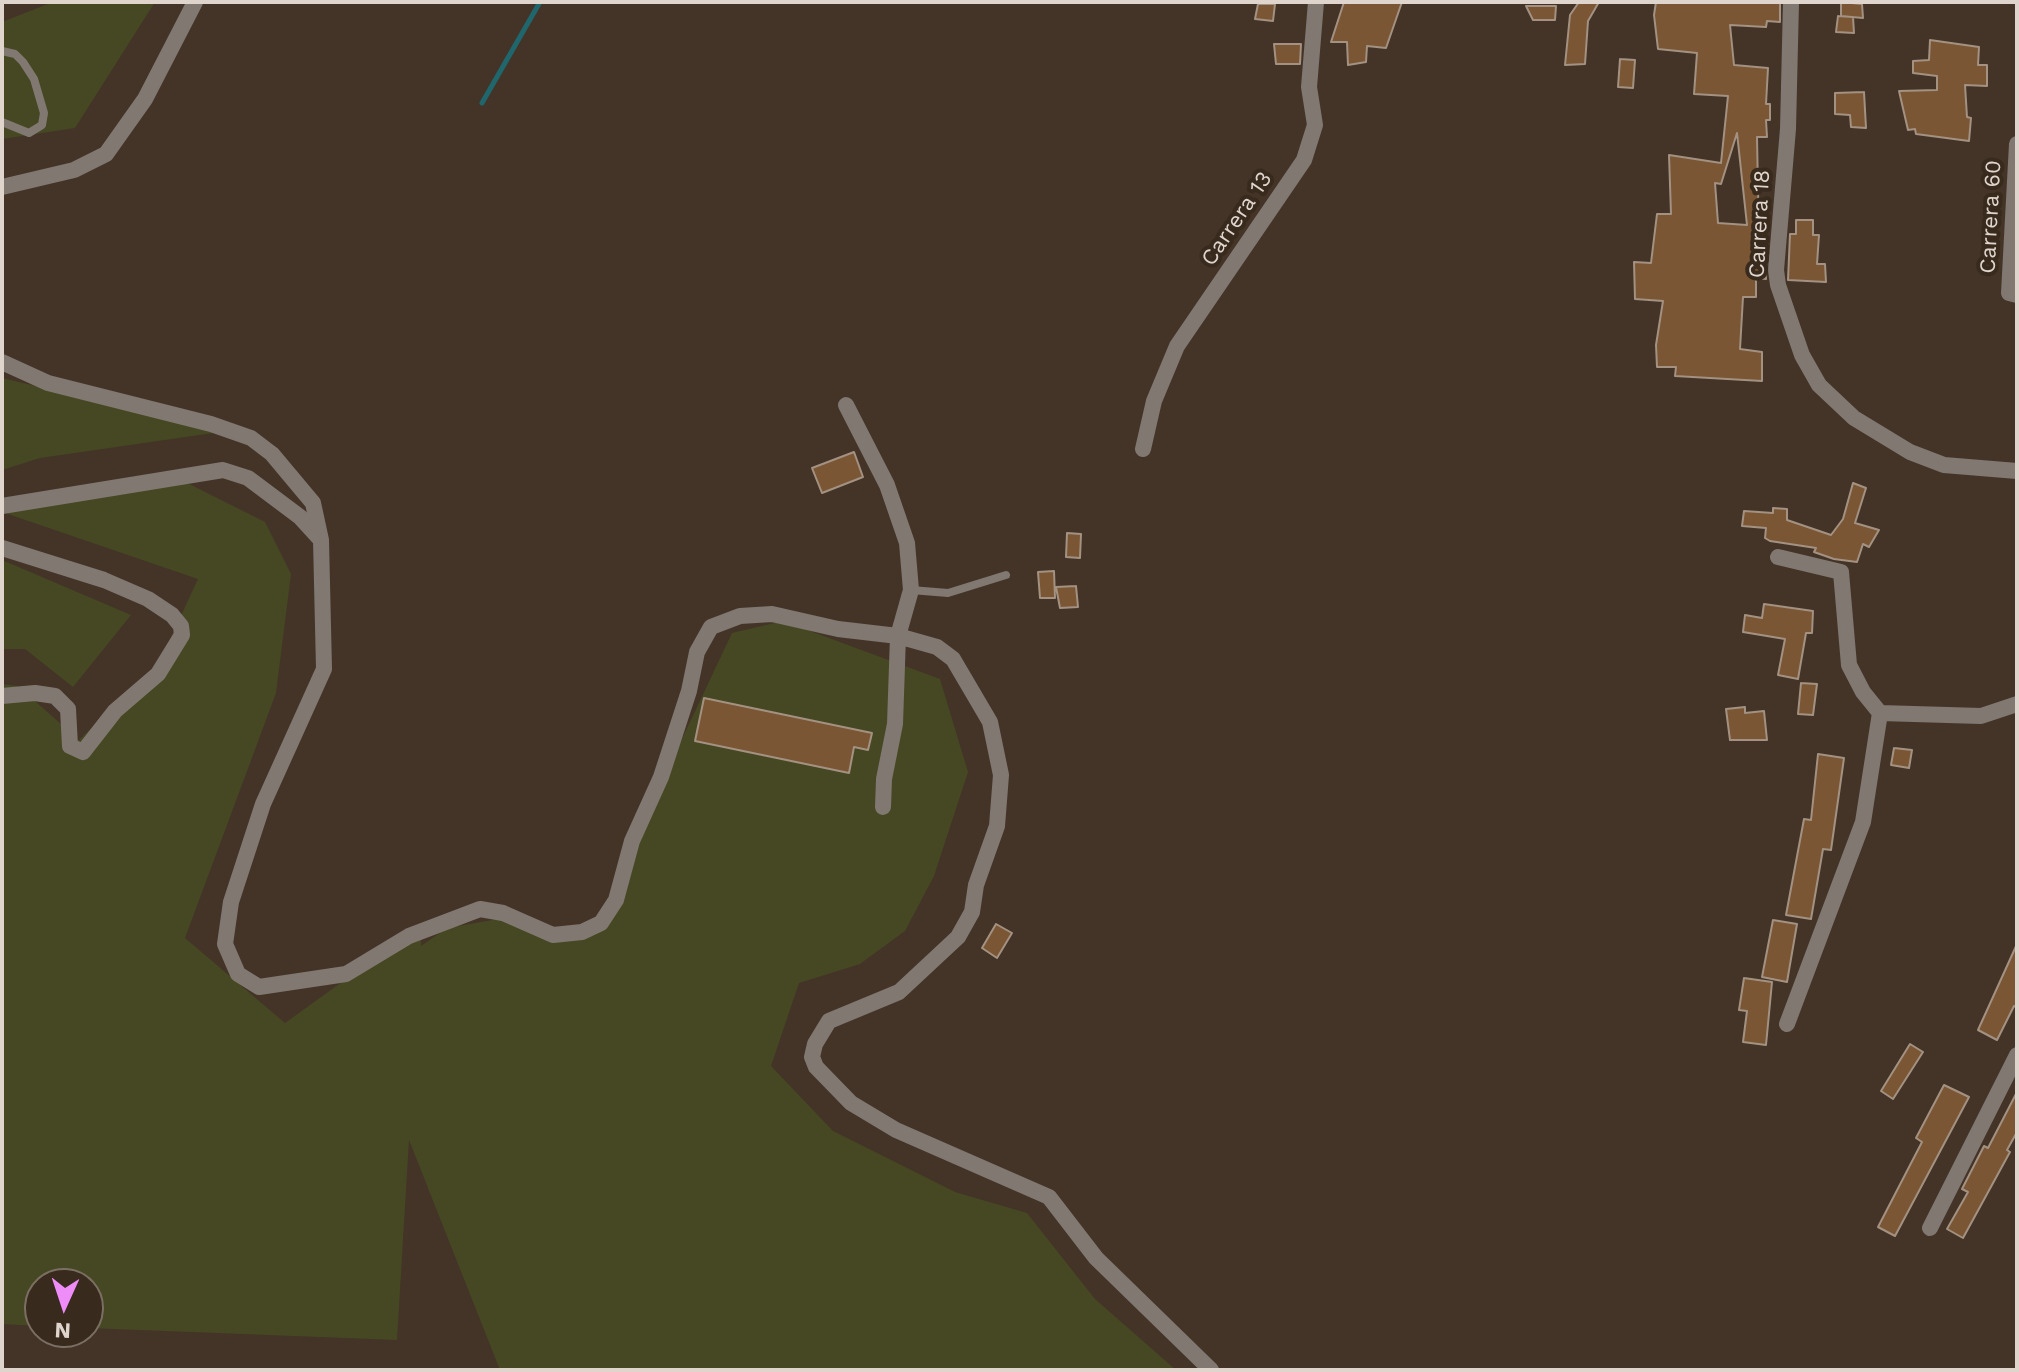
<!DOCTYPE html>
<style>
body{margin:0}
#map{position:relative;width:2019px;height:1372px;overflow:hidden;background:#433427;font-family:"Work Sans",sans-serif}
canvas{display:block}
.frame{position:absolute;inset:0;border:4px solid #dfd5cd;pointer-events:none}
.north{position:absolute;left:24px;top:1268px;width:80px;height:80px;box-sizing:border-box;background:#382a1d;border:2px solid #7b6e63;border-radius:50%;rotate:183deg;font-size:22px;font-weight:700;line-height:32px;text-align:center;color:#dfd5cd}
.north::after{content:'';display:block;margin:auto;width:28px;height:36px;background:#ee8cf8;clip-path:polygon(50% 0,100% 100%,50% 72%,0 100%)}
</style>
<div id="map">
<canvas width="2019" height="1372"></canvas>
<div class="frame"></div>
<div class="north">N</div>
</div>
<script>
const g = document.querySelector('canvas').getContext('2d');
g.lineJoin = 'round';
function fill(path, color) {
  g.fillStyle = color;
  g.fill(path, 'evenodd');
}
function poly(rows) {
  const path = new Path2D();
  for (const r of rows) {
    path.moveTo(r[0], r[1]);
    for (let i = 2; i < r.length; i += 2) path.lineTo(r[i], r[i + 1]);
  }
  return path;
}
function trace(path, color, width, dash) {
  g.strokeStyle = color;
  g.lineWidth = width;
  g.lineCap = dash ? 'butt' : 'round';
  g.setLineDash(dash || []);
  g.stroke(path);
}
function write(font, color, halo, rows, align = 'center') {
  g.font = font + ' "Work Sans",sans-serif';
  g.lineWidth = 8;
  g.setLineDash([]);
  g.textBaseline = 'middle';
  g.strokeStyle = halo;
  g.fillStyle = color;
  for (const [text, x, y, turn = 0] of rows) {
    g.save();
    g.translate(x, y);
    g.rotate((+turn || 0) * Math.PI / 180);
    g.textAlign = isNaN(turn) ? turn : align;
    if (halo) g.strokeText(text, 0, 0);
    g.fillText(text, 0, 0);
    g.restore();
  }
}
fill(poly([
 [53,2,155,2,75,128,2,139,2,22],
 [2,378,227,431,40,458,2,470],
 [179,479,265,522,291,574,276,693,185,938,285,1023,421,925,421,946,447,928,504,918,582,940,625,896,646,815,732,633,783,621,940,679,968,772,934,876,905,931,860,964,799,983,771,1066,833,1131,955,1192,1027,1213,1095,1299,1176,1370,500,1370,409,1140,397,1340,88,1328,88,1284,40,1284,40,1326,2,1324,2,684,18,686,79,740,159,663,198,579,2,512],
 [2,560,131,615,73,687,25,649,2,649]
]), '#464823');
trace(poly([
 [482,103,540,2]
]), '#20676d', 5);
const building = poly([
 [1344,2,1402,2,1386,48,1367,46,1366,62,1348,65,1347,42,1331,42,1344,2],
 [1579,2,1599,2,1588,21,1585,64,1565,65,1570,15,1579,2],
 [1656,2,1780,2,1780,22,1767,21,1766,27,1730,25,1734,65,1768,68,1766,104,1770,104,1770,120,1766,120,1767,137,1757,137,1759,242,1754,242,1755,262,1765,264,1766,279,1756,278,1756,297,1743,297,1740,349,1762,352,1762,381,1675,376,1676,367,1657,367,1656,345,1663,301,1635,299,1634,262,1651,263,1657,214,1671,214,1669,155,1721,163,1728,96,1694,94,1697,53,1658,49,1654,15,1656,2],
 [1737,133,1747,225,1718,223,1715,183,1721,184,1737,133],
 [1841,2,1862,4,1863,18,1841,16,1841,2],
 [1258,4,1275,4,1273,21,1255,19,1258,4],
 [1526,6,1556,6,1555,20,1533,20,1526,6],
 [1838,16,1853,17,1854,33,1836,32,1838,16],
 [1930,40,1979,47,1978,65,1987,65,1987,86,1965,85,1967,117,1971,118,1969,141,1916,134,1915,129,1908,130,1899,91,1937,90,1937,76,1913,73,1913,61,1929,60,1930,40],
 [1274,44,1301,44,1300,64,1276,64,1274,44],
 [1620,59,1635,60,1633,88,1618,87,1620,59],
 [1864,92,1866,128,1851,127,1850,115,1835,114,1835,93,1864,92],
 [1796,220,1813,220,1813,235,1819,235,1817,264,1825,264,1826,282,1788,280,1790,234,1796,234,1796,220],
 [854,452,863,477,822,493,812,468,854,452],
 [1853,483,1866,488,1855,523,1879,530,1869,547,1863,544,1857,562,1834,559,1814,552,1816,548,1770,541,1765,538,1766,528,1742,526,1744,511,1773,513,1773,508,1787,509,1787,520,1831,535,1843,519,1853,483],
 [1067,533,1081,534,1080,558,1066,557,1067,533],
 [1054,571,1055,598,1040,598,1038,572,1054,571],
 [1076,586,1078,607,1060,608,1056,587,1076,586],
 [1764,604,1813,611,1812,633,1806,633,1798,679,1778,675,1785,639,1743,632,1745,615,1762,618,1764,604],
 [1801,683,1817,684,1813,715,1798,714,1801,683],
 [704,698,872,733,868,750,854,747,849,773,695,741,704,698],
 [1745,707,1745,713,1764,711,1767,740,1730,740,1726,709,1745,707],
 [1894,748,1912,750,1909,768,1891,765,1894,748],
 [1818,754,1844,758,1831,850,1823,849,1811,919,1786,915,1804,819,1811,820,1818,754],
 [1773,920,1797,924,1787,982,1762,977,1773,920],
 [996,924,1012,933,997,958,982,948,996,924],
 [2017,944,2017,1007,2014,1006,1997,1040,1978,1030,2017,944],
 [1744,978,1772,982,1766,1045,1743,1042,1747,1011,1739,1010,1744,978],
 [1910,1044,1923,1052,1893,1099,1881,1091,1910,1044],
 [1944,1085,1969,1097,1895,1236,1878,1227,1922,1142,1916,1138,1944,1085],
 [2017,1092,2017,1132,2007,1150,2010,1152,1963,1238,1947,1229,1968,1192,1962,1189,1984,1146,1988,1148,2017,1092]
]);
fill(building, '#7a5634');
trace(building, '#a39182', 2);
trace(poly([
 [2,51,15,54,23,62,34,79,44,113,42,125,29,133,2,122],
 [911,590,948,593,1006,575]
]), '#817872', 8);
trace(poly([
 [1791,2,1788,129,1776,270,1778,285,1802,355,1819,385,1854,418,1910,452,1944,465,2017,471],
 [2017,144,2009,293,2017,295],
 [2,187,74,170,106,154,145,99,195,2],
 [2,362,48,383,211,424,251,438,272,454,313,503,321,540,324,669,263,804,231,902,225,944,238,974,259,987,346,974,409,936,480,909,503,913,553,935,582,932,601,923,616,900,632,841,661,777,689,691,697,652,711,627,740,616,772,614,838,629,898,636,937,647,953,659,990,722,1001,775,997,826,976,885,972,912,958,937,899,992,829,1021,815,1044,812,1057,816,1067,851,1103,896,1130,1049,1197,1096,1258,1211,1370],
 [846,405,887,485,907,543,911,590,898,636,895,724,884,779,883,807],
 [1143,449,1154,401,1177,346,1304,160,1315,125,1309,87,1316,2],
 [2,506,223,470,248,478,300,517,321,540],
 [2,548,104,580,148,599,172,615,181,626,182,635,158,674,115,711,83,752,70,746,68,709,55,696,35,693,2,696],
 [1778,557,1841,572,1849,665,1863,692,1880,713,1863,822,1787,1024],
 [1880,713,1981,716,2017,704],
 [1930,1228,2017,1055]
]), '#817872', 16);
write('22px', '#dfd5cd', '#382a1d', [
 ["Carrera 60",1991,217,-87],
 ["Carrera 13",1237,219,-56],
 ["Carrera 18",1760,224,-87]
]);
</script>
